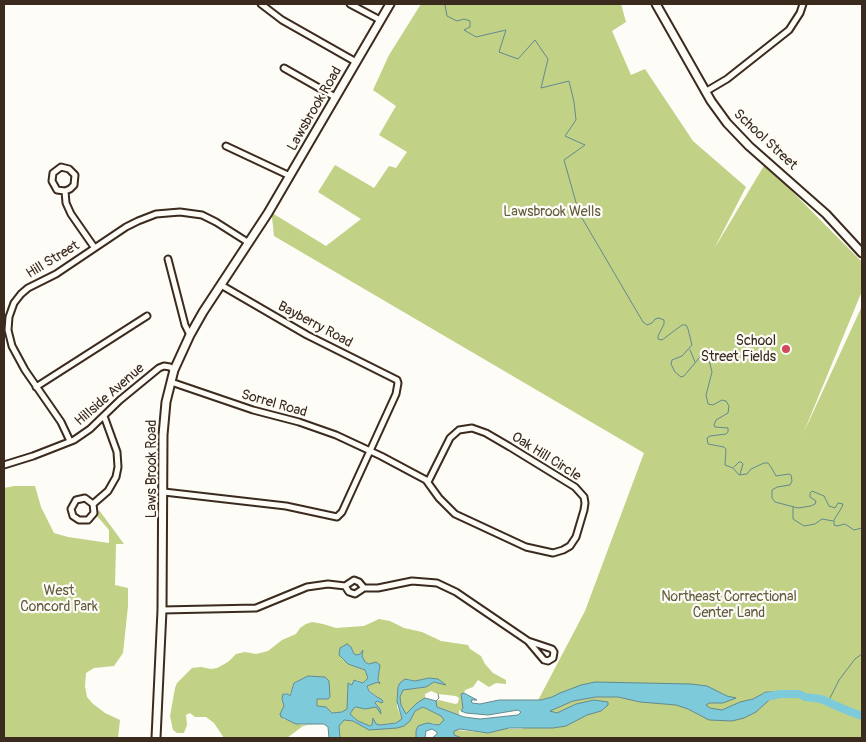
<!DOCTYPE html>
<style>
body{margin:0}
#map{position:relative;width:866px;height:742px;overflow:hidden;background:#fdfcf7;font-family:Pangolin,sans-serif}
canvas{display:block}
.frame{position:absolute;inset:0;border:5px solid #3b2a1e;pointer-events:none}
</style>
<div id="map">
<canvas width="866" height="742"></canvas>
<div class="frame"></div>
</div>
<script>
const g = document.querySelector('canvas').getContext('2d');
g.lineJoin = 'round';
function fill(path, color) {
  g.fillStyle = color;
  g.fill(path, 'evenodd');
}
function poly(rows) {
  const path = new Path2D();
  for (const r of rows) {
    path.moveTo(r[0], r[1]);
    for (let i = 2; i < r.length; i += 2) path.lineTo(r[i], r[i + 1]);
  }
  return path;
}
function trace(path, color, width, dash) {
  g.strokeStyle = color;
  g.lineWidth = width;
  g.lineCap = dash ? 'butt' : 'round';
  g.setLineDash(dash || []);
  g.stroke(path);
}
function write(font, color, halo, rows, align = 'center') {
  g.font = font + ' Pangolin,sans-serif';
  g.lineWidth = 4.5;
  g.setLineDash([]);
  g.textBaseline = 'middle';
  g.strokeStyle = halo;
  g.fillStyle = color;
  for (const [text, x, y, turn = 0] of rows) {
    g.save();
    g.translate(x, y);
    g.rotate((+turn || 0) * Math.PI / 180);
    g.textAlign = isNaN(turn) ? turn : align;
    if (halo) g.strokeText(text, 0, 0);
    g.fillText(text, 0, 0);
    g.restore();
  }
}
fill(poly([
 [421,4,621,4,626,22,612,31,631,75,645,69,693,141,746,187,714,249,765,164,862,262,862,291,803,434,862,306,862,738,462,738,454,735,454,731,456,730,488,733,502,729,523,729,585,611,644,453,274,236,272,217,264,208,326,246,361,219,318,192,335,165,374,188,389,166,396,168,407,152,379,135,396,106,373,90,389,55],
 [14,486,35,486,41,507,54,533,68,537,109,543,109,530,97,516,99,510,124,544,116,544,115,585,128,588,128,606,123,653,114,666,94,668,86,673,85,686,87,697,92,703,105,713,120,720,118,738,4,738,4,488],
 [379,619,390,621,404,628,422,632,441,641,468,645,470,649,481,656,485,664,493,673,506,680,506,684,496,683,489,687,478,680,473,687,465,690,464,693,461,694,463,709,461,711,459,710,459,715,437,707,436,704,436,701,439,700,455,704,458,703,459,698,456,696,438,694,431,691,425,694,425,698,417,703,406,715,401,705,400,697,403,690,426,687,434,682,443,684,438,680,429,678,416,681,408,679,400,683,398,687,397,707,402,719,400,722,380,725,376,724,373,719,372,725,367,725,358,721,350,714,354,708,356,707,365,709,376,707,380,712,375,702,379,702,380,699,370,691,367,686,380,681,378,679,380,667,365,662,362,656,363,650,360,654,357,655,354,654,351,647,341,658,348,664,365,670,368,678,363,683,357,680,351,685,349,683,347,691,348,700,348,709,342,712,332,713,326,707,317,706,317,699,325,699,325,677,308,676,294,683,289,697,286,693,283,694,282,699,284,706,283,719,301,725,313,724,303,726,287,738,224,738,214,723,206,717,195,717,190,713,186,715,187,725,184,733,177,733,173,730,170,716,175,688,177,683,192,668,201,667,211,669,217,668,228,662,236,654,245,652,256,654,268,651,282,640,296,634,300,628,306,624,312,622,323,624,336,628,364,626],
 [423,707,441,716,445,720,439,725,433,723,418,726,416,731,416,738,340,738,339,726,344,720,353,721,369,730,410,721,415,711]
]), '#c1d186');
const water = poly([
 [347,644,351,647,354,654,357,655,360,654,363,650,362,656,365,662,369,664,376,662,380,665,378,679,380,684,378,682,367,686,369,691,377,697,381,699,383,701,382,703,377,701,375,703,380,709,381,714,376,707,365,709,356,707,354,708,350,714,358,721,370,726,372,725,373,718,376,724,380,725,396,723,402,719,397,701,398,687,400,683,405,679,415,681,429,678,438,679,446,685,434,682,426,687,403,690,400,697,401,705,406,714,417,703,425,698,436,701,437,707,464,717,480,719,518,715,521,712,518,710,488,715,466,713,461,711,463,708,461,694,464,693,477,700,471,700,472,703,480,704,499,700,541,700,552,697,560,693,581,685,595,682,691,684,707,686,727,696,736,698,723,703,709,703,706,705,710,708,722,710,740,702,753,699,766,692,778,692,756,712,744,718,732,721,709,720,688,709,676,705,640,702,618,697,596,697,573,701,550,711,557,713,576,704,594,700,608,702,608,705,601,711,587,715,566,726,553,728,509,728,488,733,460,729,454,731,454,735,462,738,432,738,437,734,437,732,432,729,426,731,425,738,416,738,416,731,418,726,427,723,439,725,444,720,441,716,423,707,415,711,410,721,404,726,397,728,369,730,353,721,344,720,339,726,340,738,329,738,328,727,324,724,296,724,281,717,280,714,284,706,282,699,283,694,288,694,290,696,294,683,308,676,325,677,329,681,330,697,328,699,317,699,317,706,326,707,332,713,342,712,347,709,348,683,352,685,354,680,363,683,368,678,365,670,348,664,339,655,340,648,347,644]
]);
fill(water, '#7dcadb');
trace(water, '#638a8f', 1);
trace(poly([
 [447,4,445,5,447,16,457,21,464,19,470,21,470,27,464,30,476,37,506,30,499,52,518,59,535,40,548,59,541,88,569,81,574,102,576,120,565,136,585,145,564,160,579,213,643,322,647,325,652,323,655,319,659,318,664,320,664,324,658,336,658,339,662,340,682,325,686,325,688,329,692,345,682,356,672,360,671,364,675,372,681,377,684,376,700,357,704,357,709,360,712,372,706,395,708,404,713,405,722,400,726,401,729,406,728,413,716,420,714,425,715,427,728,428,728,432,726,434,710,436,707,438,708,444,724,447,726,449,725,465,733,468,739,475,747,474,751,469,764,463,768,463,771,467,776,476,789,474,791,475,792,481,790,485,777,487,772,490,772,498,775,502,798,508,811,506,815,504,816,501,810,497,810,493,812,491,824,496,829,506,835,508,838,503,843,504,842,507,834,520,834,525,837,526,845,524,854,530,862,528],
 [690,350,695,362],
 [734,467,739,462,741,462,743,464,740,474],
 [793,507,793,519,804,526,815,524,822,519,833,521],
 [436,701,439,698,438,694],
 [828,702,839,680,855,659,862,654]
]), '#638a8f', 1);
trace(poly([
 [766,697,780,694,799,694,805,697,821,699,846,710,862,716]
]), '#7dcadb', 8);
const street = poly([
 [261,4,282,20,356,62],
 [350,4,380,20],
 [284,68,335,97],
 [705,92,727,79,789,30,800,13,803,4],
 [226,146,290,176],
 [65,191,57,190,52,181,53,173,61,167,69,169,75,175,74,185,70,189,65,191,66,203,71,214,94,247],
 [168,259,185,325,190,335],
 [171,382,253,410,299,422,336,435,381,456,426,480,439,498,455,514,526,547,553,553,563,550,570,546,576,537,584,510,585,503,584,497,575,487,510,447,486,433,472,428,459,430,450,438,428,482],
 [36,387,147,316],
 [70,441,61,422,25,370,12,346,8,330,9,317,14,303,21,294,28,288,56,274,126,227,138,221,156,214,180,212,202,215,216,222,249,243],
 [4,465,33,456,74,440,90,429,120,400,159,368,164,366,170,367,174,370],
 [164,492,286,506,337,517,342,512,396,394,398,383,397,380,307,335,221,285],
 [93,504,94,513,88,520,79,520,73,516,71,509,76,500,85,498,93,504,108,491,116,477,118,467,117,452,104,416],
 [345,586,349,592,355,594,364,588,378,588,412,581,437,583,456,592,528,641,544,660,548,661,553,658,554,652,552,649,528,641],
 [162,610,256,608,307,587,328,584,345,586,354,580,359,582,364,588]
]);
const secondary = poly([
 [656,4,711,101,727,123,749,146,826,214,862,253],
 [156,738,162,610,163,435,166,402,174,370,190,335,203,312,268,213,390,4]
]);
trace(street, '#3b2a1e', 9);
trace(secondary, '#3b2a1e', 11);
trace(street, '#fdfcf7', 5);
trace(secondary, '#fdfcf7', 7);
for (const [x, y, r, color] of [
 [786,349,5,"#d1495b"]
]) {
  const dot = new Path2D();
  dot.arc(x, y, r, 0, 2 * Math.PI);
  g.fillStyle = color;
  g.fill(dot);
  trace(dot, '#fdfcf7', 2);
}
write('14px', '#3b2a1e', '#fdfcf7', [
 ["Lawsbrook Road",315,109,-60],
 ["School Street",765,140,43],
 ["Hill Street",53,260,-31],
 ["Bayberry Road",315,325,28],
 ["Hillside Avenue",110,395,-41],
 ["Sorrel Road",274,404,16],
 ["Oak Hill Circle",546,457,32],
 ["Laws Brook Road",152,469,-90]
]);
write('14px', '#635c3d', '#fdfcf7', [
 ["Lawsbrook Wells",552,212],
 ["West",59,591],
 ["Concord Park",59,607],
 ["Northeast Correctional",729,597],
 ["Center Land",729,613]
]);
write('14px', '#3b2a1e', '#fdfcf7', [
 ["School",776,341],
 ["Street Fields",776,357]
], 'right');
</script>
